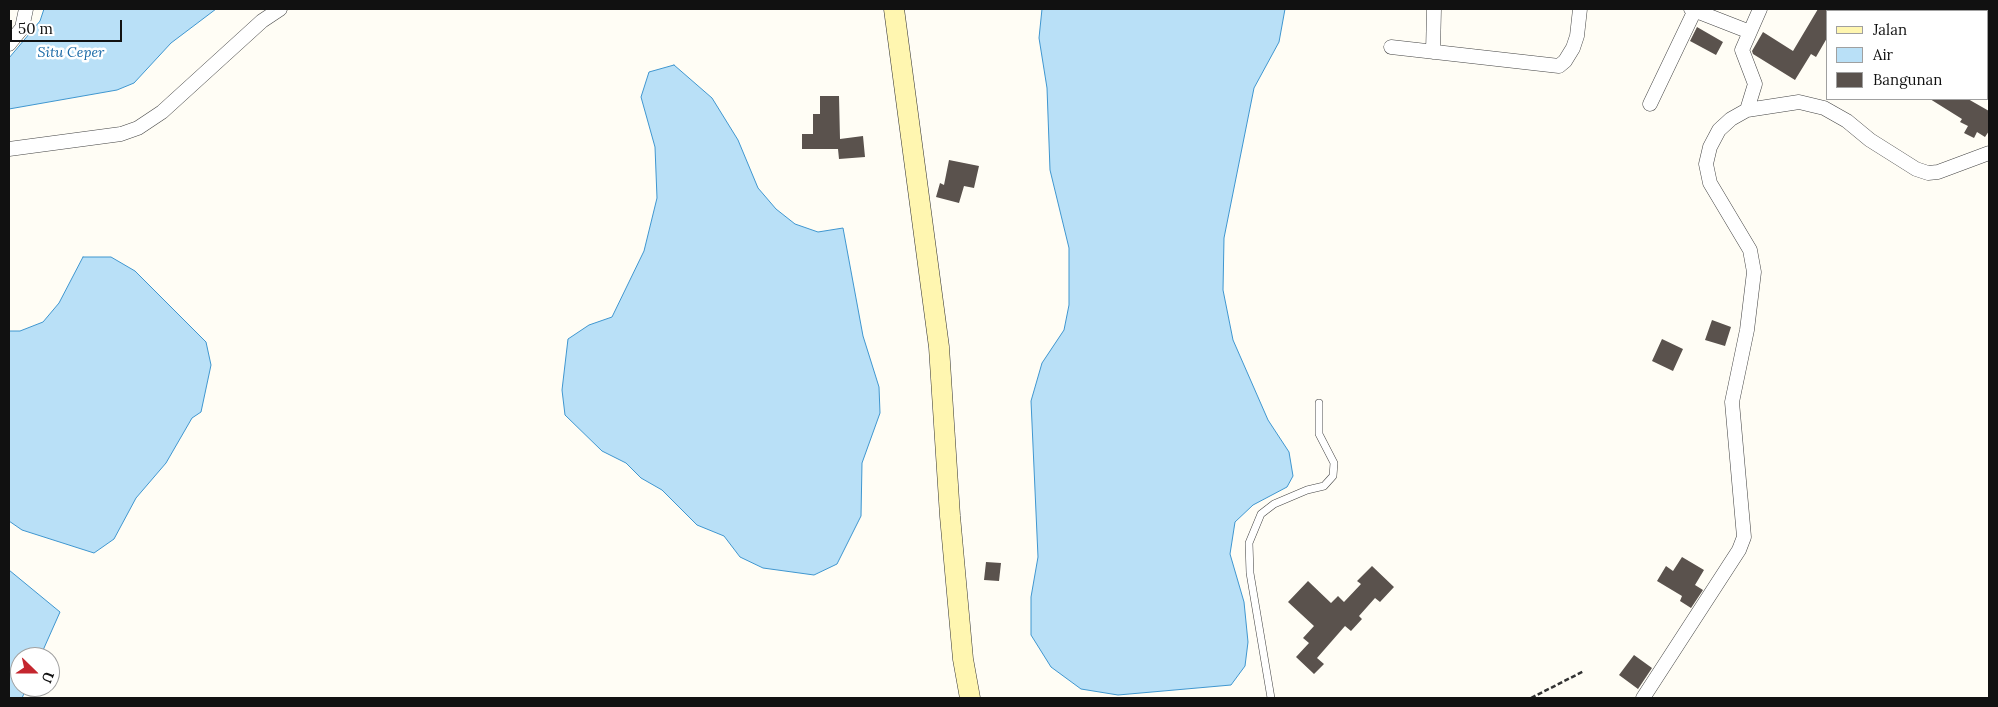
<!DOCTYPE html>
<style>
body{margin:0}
#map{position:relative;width:1998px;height:707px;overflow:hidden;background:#fffdf5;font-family:Lora,serif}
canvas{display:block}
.frame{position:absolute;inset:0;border:10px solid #111;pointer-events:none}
.legend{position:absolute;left:1826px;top:10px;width:162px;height:90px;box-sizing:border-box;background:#fff;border:1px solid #a0a0a0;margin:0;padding:6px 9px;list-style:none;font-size:15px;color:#111}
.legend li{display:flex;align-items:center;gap:10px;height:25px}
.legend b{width:25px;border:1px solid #a0a0a0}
.north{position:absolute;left:10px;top:647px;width:50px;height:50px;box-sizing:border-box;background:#fff;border:1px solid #a0a0a0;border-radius:50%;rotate:112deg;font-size:14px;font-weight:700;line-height:20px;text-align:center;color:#111}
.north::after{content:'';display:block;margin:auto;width:18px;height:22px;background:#c4262e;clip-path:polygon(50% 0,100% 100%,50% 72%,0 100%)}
.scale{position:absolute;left:10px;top:20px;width:112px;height:22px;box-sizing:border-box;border:2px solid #111;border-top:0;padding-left:6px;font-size:15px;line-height:18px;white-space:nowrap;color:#111;-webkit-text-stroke:4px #fff;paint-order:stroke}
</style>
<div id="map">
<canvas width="1998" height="707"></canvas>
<div class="frame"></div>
<ul class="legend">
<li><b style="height:6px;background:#fff6b0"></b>Jalan</li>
<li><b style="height:14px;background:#b9e0f7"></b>Air</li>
<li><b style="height:14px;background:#5a524d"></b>Bangunan</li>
</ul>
<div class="north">U</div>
<div class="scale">50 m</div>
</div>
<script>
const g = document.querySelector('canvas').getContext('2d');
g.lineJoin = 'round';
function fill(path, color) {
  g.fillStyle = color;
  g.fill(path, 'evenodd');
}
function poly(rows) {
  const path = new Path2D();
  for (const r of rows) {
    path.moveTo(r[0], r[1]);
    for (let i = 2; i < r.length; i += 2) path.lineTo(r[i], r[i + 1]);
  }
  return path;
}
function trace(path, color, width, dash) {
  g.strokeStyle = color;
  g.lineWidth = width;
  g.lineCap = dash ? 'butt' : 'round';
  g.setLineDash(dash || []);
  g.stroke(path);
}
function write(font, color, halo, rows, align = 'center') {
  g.font = font + ' Lora,serif';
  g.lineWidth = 5;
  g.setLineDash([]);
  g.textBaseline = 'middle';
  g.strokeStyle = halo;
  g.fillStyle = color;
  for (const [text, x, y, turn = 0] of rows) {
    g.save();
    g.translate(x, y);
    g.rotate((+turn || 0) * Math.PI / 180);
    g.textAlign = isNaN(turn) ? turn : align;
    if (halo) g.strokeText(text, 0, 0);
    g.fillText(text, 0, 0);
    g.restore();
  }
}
const water = poly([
 [44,9,216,9,171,43,134,83,117,90,9,109,9,58,40,21,44,9],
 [1042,9,1285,9,1279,42,1254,88,1224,238,1223,290,1233,340,1268,420,1289,452,1293,476,1287,487,1253,505,1235,522,1230,554,1244,602,1248,642,1245,666,1231,685,1118,695,1081,689,1051,667,1031,635,1031,597,1038,557,1031,401,1042,363,1064,330,1069,305,1069,248,1050,170,1047,88,1039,38,1042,9],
 [674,65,712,98,738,140,758,188,776,209,795,224,818,232,843,228,863,336,879,387,880,413,862,463,861,516,837,564,814,575,763,568,740,557,724,536,697,525,662,490,641,478,626,463,602,451,565,415,562,390,568,339,589,325,612,317,644,251,657,198,655,147,641,97,649,72,674,65],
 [83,257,111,257,135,271,206,342,211,365,201,412,192,418,166,463,136,498,114,539,94,553,22,530,9,521,9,331,20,331,43,322,59,303,83,257],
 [9,570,60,612,40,657,20,657,20,687,27,687,22,698,9,698,9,570]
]);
fill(water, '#b9e0f7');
trace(water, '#3f96cf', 1);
fill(poly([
 [1818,9,1827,9,1827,38,1816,57,1811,54,1795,80,1753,54,1752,51,1763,32,1793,51],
 [1697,27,1723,42,1716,55,1690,41],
 [820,96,839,96,840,139,863,136,865,157,839,159,838,149,802,149,802,134,813,134,813,114,820,114],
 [1930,99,1968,99,1989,111,1989,131,1985,137,1977,132,1974,138,1964,133,1968,126,1960,122,1962,119],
 [949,160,979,166,974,188,964,186,959,203,936,197,940,183,944,185],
 [1712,320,1731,327,1725,346,1705,340],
 [1662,339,1683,349,1673,371,1652,361],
 [1682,557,1704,570,1695,585,1703,590,1691,608,1680,601,1682,596,1657,581,1666,566,1673,571],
 [986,562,1001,563,999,581,984,580],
 [1372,566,1394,587,1380,602,1375,598,1359,616,1362,619,1351,631,1345,626,1317,658,1324,664,1314,674,1296,657,1309,643,1303,638,1314,626,1288,602,1308,581,1331,603,1338,596,1344,602,1361,584,1357,581],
 [1634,655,1652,668,1638,689,1619,675]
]), '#5a524d');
const lane = poly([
 [1271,698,1250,573,1249,543,1261,514,1274,504,1307,490,1324,486,1333,476,1334,463,1319,434,1319,403]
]);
const street = poly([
 [1691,9,1750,32],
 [9,44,22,28,26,9],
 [1391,47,1559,66,1565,61,1573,48,1577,36,1580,9],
 [1433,52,1434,9],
 [1650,104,1695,10],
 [1747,110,1755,84,1742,50,1760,9],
 [9,149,121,134,138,128,162,112,262,21,280,9],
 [1643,698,1739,550,1744,537,1732,402,1747,330,1754,272,1750,250,1710,183,1706,164,1710,147,1719,130,1731,119,1747,110,1799,102,1824,108,1847,121,1870,140,1916,169,1928,173,1938,172,1989,153]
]);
const secondary = poly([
 [894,9,939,347,950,516,963,659,970,698]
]);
trace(lane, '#444', 8);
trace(street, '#444', 15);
trace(secondary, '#333', 21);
trace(poly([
 [1531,698,1584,671]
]), '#333', 2.5, [5, 2.5]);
trace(lane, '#fff', 7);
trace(street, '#fff', 14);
trace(secondary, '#fff6b0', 20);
write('italic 14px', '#1768a6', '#fff', [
 ["Situ Ceper",71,53]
]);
</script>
